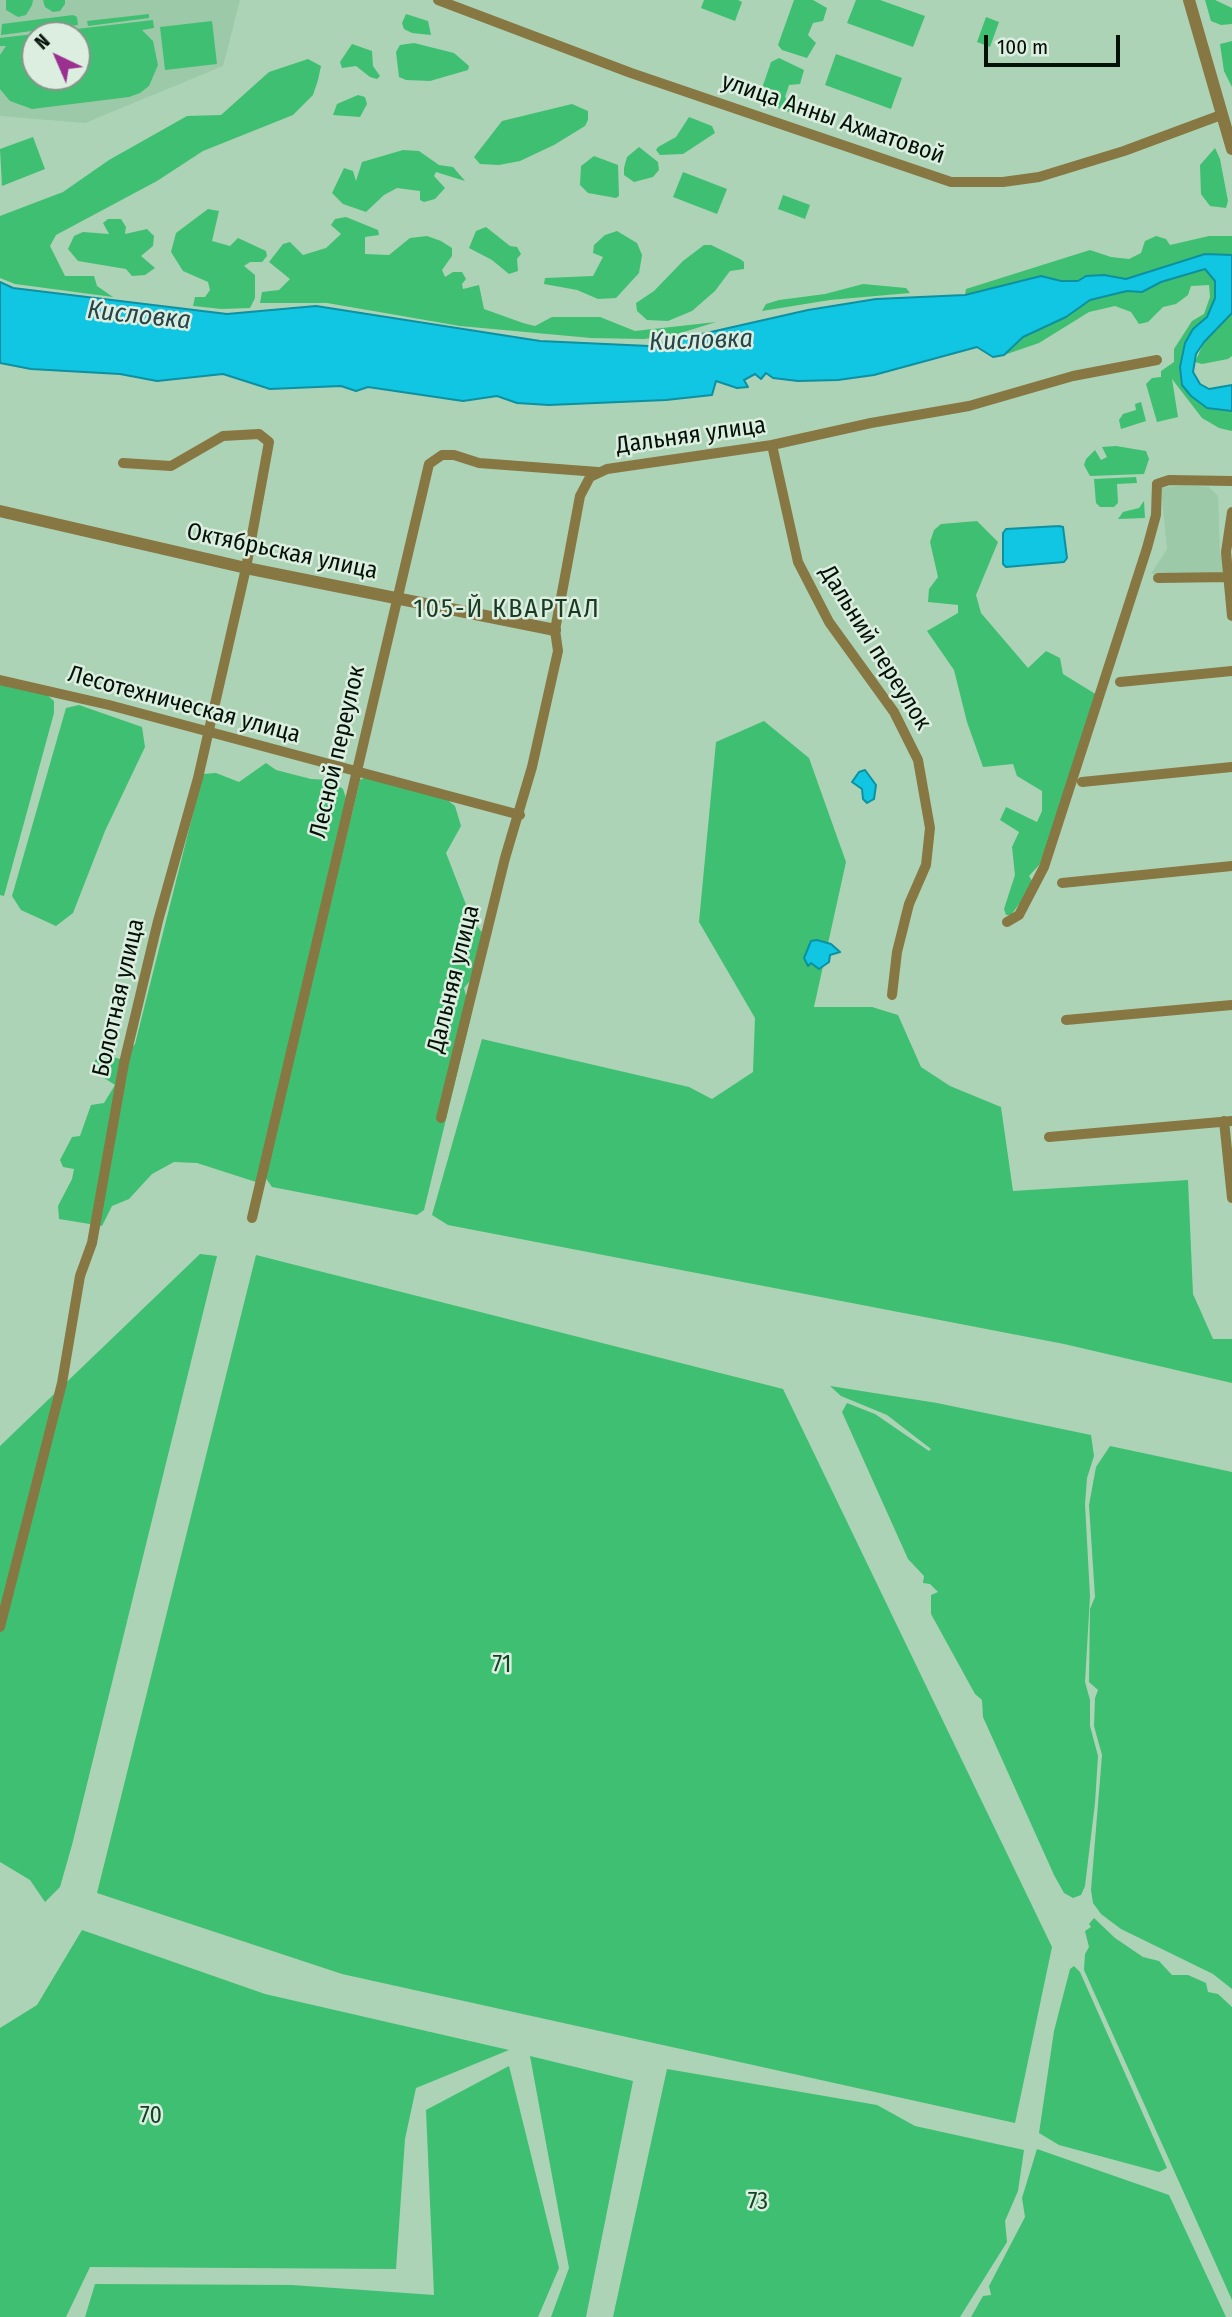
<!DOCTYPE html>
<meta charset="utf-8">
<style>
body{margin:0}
#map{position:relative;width:1232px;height:2317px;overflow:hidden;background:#acd3b6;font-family:"Fira Sans Condensed",sans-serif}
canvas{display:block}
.north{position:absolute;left:21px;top:21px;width:70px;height:70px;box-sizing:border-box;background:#dbeedf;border:2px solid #859689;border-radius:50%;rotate:316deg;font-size:19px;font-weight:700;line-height:28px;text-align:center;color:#041107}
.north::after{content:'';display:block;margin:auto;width:24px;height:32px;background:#9c3090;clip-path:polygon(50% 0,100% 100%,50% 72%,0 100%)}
.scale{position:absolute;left:984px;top:35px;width:136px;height:32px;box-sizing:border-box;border:4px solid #041107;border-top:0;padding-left:9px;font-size:21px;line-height:24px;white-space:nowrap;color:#041107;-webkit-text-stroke:5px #dbeedf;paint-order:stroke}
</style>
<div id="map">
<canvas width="1232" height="2317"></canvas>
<div class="north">N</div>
<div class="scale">100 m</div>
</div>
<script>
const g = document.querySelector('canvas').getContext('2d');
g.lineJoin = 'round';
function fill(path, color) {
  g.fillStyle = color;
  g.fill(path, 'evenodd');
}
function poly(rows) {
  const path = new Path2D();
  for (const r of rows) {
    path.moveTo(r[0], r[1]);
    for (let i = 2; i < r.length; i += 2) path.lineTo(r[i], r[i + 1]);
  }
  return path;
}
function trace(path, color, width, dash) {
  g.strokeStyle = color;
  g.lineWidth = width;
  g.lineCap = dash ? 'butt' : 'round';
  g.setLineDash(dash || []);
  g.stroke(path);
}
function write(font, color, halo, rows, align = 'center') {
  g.font = font + ' "Fira Sans Condensed",sans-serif';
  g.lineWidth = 5;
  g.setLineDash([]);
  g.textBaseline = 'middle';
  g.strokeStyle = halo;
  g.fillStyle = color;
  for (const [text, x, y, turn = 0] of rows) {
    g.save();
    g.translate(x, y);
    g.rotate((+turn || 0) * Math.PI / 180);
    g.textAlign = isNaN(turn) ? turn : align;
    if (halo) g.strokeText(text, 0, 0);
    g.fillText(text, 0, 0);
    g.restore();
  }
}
fill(poly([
 [0,0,240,0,223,66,85,123,0,116],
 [35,35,77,35,77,77,35,77],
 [1186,485,1209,487,1218,496,1220,554,1232,553,1232,572,1151,574,1167,549,1161,488]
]), '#9cc9a8');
fill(poly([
 [6,0,33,0,32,5,26,15,18,17,6,10],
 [43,0,65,0,65,4,60,11,53,12,45,7],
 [704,0,738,0,742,2,735,21,701,8],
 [794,0,813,0,827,8,823,21,813,23,808,35,816,43,807,58,782,50,778,45],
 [856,0,880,0,925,16,913,47,847,23],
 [1205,0,1215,0,1232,8,1232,24,1221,25,1211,21],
 [149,14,149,18,88,26,87,21],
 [406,14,428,21,431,35,412,33,404,29,402,23],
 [73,15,77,17,78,25,1,35,2,24],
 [986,17,999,22,990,47,977,42],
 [153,20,154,28,142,30,153,41,158,65,149,86,140,93,129,97,32,109,10,101,0,89,0,55,6,46,0,46,0,38],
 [35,35,77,35,77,77,35,77],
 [212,21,217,64,165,70,160,27],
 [1232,41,1232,87,1224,71,1220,44],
 [414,43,454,53,469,66,468,70,430,81,406,80,399,77,396,52,400,45],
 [352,44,372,51,373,66,380,76,377,79,370,77,356,66,342,68,340,62],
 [836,54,902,78,891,109,825,85],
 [779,58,804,70,800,84,789,85,785,97,792,105,789,112,762,102,759,97,771,62],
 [308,59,321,66,318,80,313,95,293,115,203,151,157,181,56,235,50,246,65,276,94,276,97,286,113,297,15,284,0,278,0,216,63,192,109,160,187,116,221,115,269,72],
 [358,95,365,97,367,104,360,117,333,115,337,104],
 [572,104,588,111,588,120,585,126,554,145,520,161,499,165,480,164,474,157,502,121],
 [689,117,712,126,715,133,683,154,660,155,656,150,658,147,676,137],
 [33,137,45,169,2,186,0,149],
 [639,147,658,162,659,170,653,177,634,182,624,175,624,168,627,157],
 [1215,148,1220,159,1228,201,1226,208,1210,206,1201,194,1200,165],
 [403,150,419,151,439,165,453,167,465,181,436,172,434,176,445,188,435,199,424,202,420,200,420,191,397,188,384,195,366,212,343,204,332,193,344,168,353,171,356,181,362,162],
 [594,156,618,165,619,196,616,198,588,193,580,185,581,166],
 [683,172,727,189,717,214,673,197],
 [783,195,810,205,805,219,778,209],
 [208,209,219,211,212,241,230,246,238,238,266,251,267,256,262,262,250,262,244,266,255,275,255,298,250,308,222,309,193,306,195,297,205,297,210,290,208,282,183,271,171,252,176,233],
 [346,217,378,230,379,235,365,237,365,254,389,255,410,238,427,236,441,241,452,248,452,256,442,270,445,277,453,272,462,272,466,279,462,284,463,289,479,285,484,309,523,323,535,326,552,317,600,317,635,331,716,322,674,335,644,339,591,338,460,326,327,303,260,303,262,292,279,290,290,279,269,262,283,244,290,242,303,255,326,248,341,234,331,225,335,219],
 [108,219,121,219,126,227,125,234,147,229,154,236,153,246,141,256,155,268,145,275,132,276,126,269,78,261,68,249,74,236,83,232,109,234,103,223],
 [486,227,510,246,517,247,521,254,517,259,518,271,509,274,492,260,469,248,476,231],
 [617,231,637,243,642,255,639,273,616,298,598,299,577,290,544,284,545,278,593,276,603,257,593,253,594,245,605,235],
 [1156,236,1166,239,1170,245,1209,236,1232,236,1232,255,1205,254,1126,279,1104,275,1086,276,1078,281,1061,281,1041,276,965,295,966,289,1090,250,1111,257,1129,259,1141,253,1145,241],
 [704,245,711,245,740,259,744,262,744,269,730,271,715,291,692,311,668,321,647,320,637,311,636,303,654,291,683,261],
 [1205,269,1215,281,1215,298,1207,317,1193,329,1185,343,1180,367,1182,385,1191,396,1232,411,1232,431,1219,428,1202,418,1172,379,1178,417,1157,422,1146,384,1152,378,1161,377,1161,371,1174,362,1174,349,1192,321,1204,314,1210,297,1209,285,1191,286,1188,295,1176,304,1163,307,1148,322,1139,324,1131,312,1115,306,1089,312,1039,343,1004,355,1023,337,1066,317,1090,300,1127,291,1142,292,1161,282],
 [863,284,906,288,910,293,830,300,762,311,766,304,779,300,825,294],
 [1232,313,1232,356,1228,359,1202,364,1195,362,1204,342],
 [1141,402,1146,421,1121,429,1119,420,1123,414,1136,410,1135,404],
 [1116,446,1146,451,1149,459,1144,474,1090,476,1084,465,1086,459,1095,450,1101,460,1107,457,1102,447],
 [1136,477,1137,483,1117,484,1118,503,1114,507,1100,507,1096,503,1094,479],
 [1144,501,1145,518,1118,519,1123,512,1139,508],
 [977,521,998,542,976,595,981,613,1028,668,1046,651,1060,658,1063,674,1097,695,1040,864,1029,876,1034,884,1011,915,1006,915,1004,909,1015,875,1012,847,1019,832,1000,820,1006,807,1037,822,1042,811,1042,791,1017,776,1013,764,983,767,967,722,954,670,927,631,958,613,958,605,928,602,929,589,938,577,930,542,934,530,941,524],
 [0,683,46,694,54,701,54,713,4,896,0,895],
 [79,705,142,727,145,747,105,831,73,913,56,926,21,910,12,896,66,708],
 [764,721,809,758,846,862,814,1007,872,1007,898,1015,921,1067,950,1086,1001,1107,1013,1191,1188,1180,1193,1294,1213,1339,1232,1339,1232,1383,1064,1344,448,1225,432,1215,482,1039,689,1087,712,1099,753,1072,755,1018,699,922,716,742],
 [266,763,276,770,311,779,330,780,343,789,346,798,256,1182,197,1163,174,1162,152,1174,129,1199,112,1206,102,1226,59,1219,58,1206,72,1179,74,1169,63,1167,60,1160,72,1137,80,1136,91,1105,104,1103,115,1085,95,1072,95,1060,106,1055,120,1059,135,1044,203,774,216,773,239,782],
 [373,773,445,798,455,806,461,826,446,853,472,920,485,936,480,969,464,988,471,1016,424,1210,417,1215,272,1187,265,1177,360,780],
 [200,1254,217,1256,72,1845,60,1887,45,1902,30,1880,0,1862,0,1446],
 [256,1255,783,1389,1052,1947,1015,2123,342,1974,97,1893],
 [830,1386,937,1403,1091,1435,1094,1456,1087,1478,1085,1504,1090,1596,1085,1682,1090,1700,1090,1726,1098,1756,1095,1803,1085,1886,1081,1895,1073,1898,1064,1893,1054,1875,983,1717,982,1700,975,1694,931,1614,931,1595,938,1592,930,1584,923,1583,924,1576,908,1559,842,1412,847,1403,875,1414,929,1451,931,1449,887,1415,841,1396],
 [1110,1446,1232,1472,1232,1989,1213,1974,1121,1929,1101,1914,1093,1903,1091,1890,1102,1755,1094,1726,1095,1698,1098,1690,1089,1682,1090,1609,1095,1597,1089,1505,1096,1467],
 [1094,1918,1115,1938,1143,1957,1159,1961,1172,1975,1188,1975,1206,1983,1208,1992,1218,1994,1232,2007,1232,2300,1084,1970,1085,1954,1089,1947,1085,1931,1091,1927,1089,1924],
 [82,1930,265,1994,509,2050,416,2088,405,2139,396,2269,90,2267,66,2317,0,2317,0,2028,37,2005],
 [1074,1966,1080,1972,1167,2168,1159,2172,1059,2145,1039,2133,1054,2031,1070,1969],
 [530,2056,633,2081,586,2317,551,2317,569,2268],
 [509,2066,559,2268,538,2317,85,2317,95,2284,292,2285,434,2295,426,2110],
 [667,2069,877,2105,915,2126,1024,2150,1018,2191,1005,2221,1007,2242,960,2317,613,2317],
 [1037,2149,1169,2195,1226,2317,971,2317,983,2296,991,2295,989,2286,1025,2217,1022,2198]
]), '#3fbf71');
const water = poly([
 [1205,254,1232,255,1232,313,1204,342,1196,354,1193,372,1200,384,1209,389,1232,385,1232,411,1207,408,1191,396,1182,385,1180,367,1185,343,1193,329,1207,317,1215,298,1215,281,1205,269,1161,282,1142,292,1127,291,1090,300,1066,317,1023,337,1004,355,993,357,977,347,874,375,838,380,798,381,773,378,766,373,761,379,755,374,744,380,748,387,737,388,716,381,712,395,666,400,549,405,517,403,497,396,463,401,368,387,356,391,341,386,270,389,223,374,157,381,120,374,31,369,0,363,0,282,13,288,227,314,316,306,540,341,649,346,808,310,876,299,965,295,1041,276,1061,281,1078,281,1086,276,1104,275,1126,279,1205,254],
 [1059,526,1063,527,1067,558,1064,562,1006,567,1003,564,1003,533,1006,529,1059,526],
 [865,770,876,785,874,799,867,803,863,799,862,789,852,782,859,772,865,770],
 [817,940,831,944,840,952,830,955,829,962,819,969,811,963,808,966,804,958,811,941,817,940]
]);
fill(water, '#11c6e2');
trace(water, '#0d90a0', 2);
trace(poly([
 [438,0,631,73,951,182,1003,182,1039,177,1124,151,1221,115],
 [772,445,798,562,829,622,894,712,918,760,930,828,926,865,909,904,897,952,892,995],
 [1232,512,1226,552,1232,616],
 [1158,578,1229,577],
 [0,680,109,705,520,815],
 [1120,682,1232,671],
 [1082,782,1232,767],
 [1062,883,1232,866],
 [1007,922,1019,915,1044,867,1147,548,1156,515,1157,484,1169,480,1232,481],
 [1066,1020,1232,1005],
 [441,1118,505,858,532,767,558,651,555,630,580,496,590,477,607,469,772,445,871,423,969,406,1073,376,1157,360],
 [1224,1121,1232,1198],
 [1049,1137,1232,1121],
 [252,1218,429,464,442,455,454,455,479,463,598,472],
 [0,1627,62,1383,80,1276,92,1243,124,1063,158,921,198,778,246,568,269,442,259,434,223,436,171,466,123,463]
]), '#877743', 10);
trace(poly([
 [1189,0,1232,149],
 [0,511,246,568,555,630]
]), '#877743', 12);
write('24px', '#041107', '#dbeedf', [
 ["улица Анны Ахматовой",833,119,19],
 ["Дальняя улица",691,436,-8],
 ["Октябрьская улица",282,552,12],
 ["Дальний переулок",875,648,58],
 ["Лесотехническая улица",184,705,15],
 ["Лесной переулок",338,752,-77],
 ["Дальняя улица",454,979,-76],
 ["Болотная улица",119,998,-77]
]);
write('24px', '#114525', '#dbeedf', [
 ["71",502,1665],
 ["70",151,2116],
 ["73",758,2202]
]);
write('italic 26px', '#25444b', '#dbeedf', [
 ["Кисловка",139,316,6],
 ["Кисловка",701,341,-2]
]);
g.letterSpacing = '2px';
write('26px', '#193b24', '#dbeedf', [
 ["105-Й КВАРТАЛ",507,610]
]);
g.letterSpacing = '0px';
</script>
